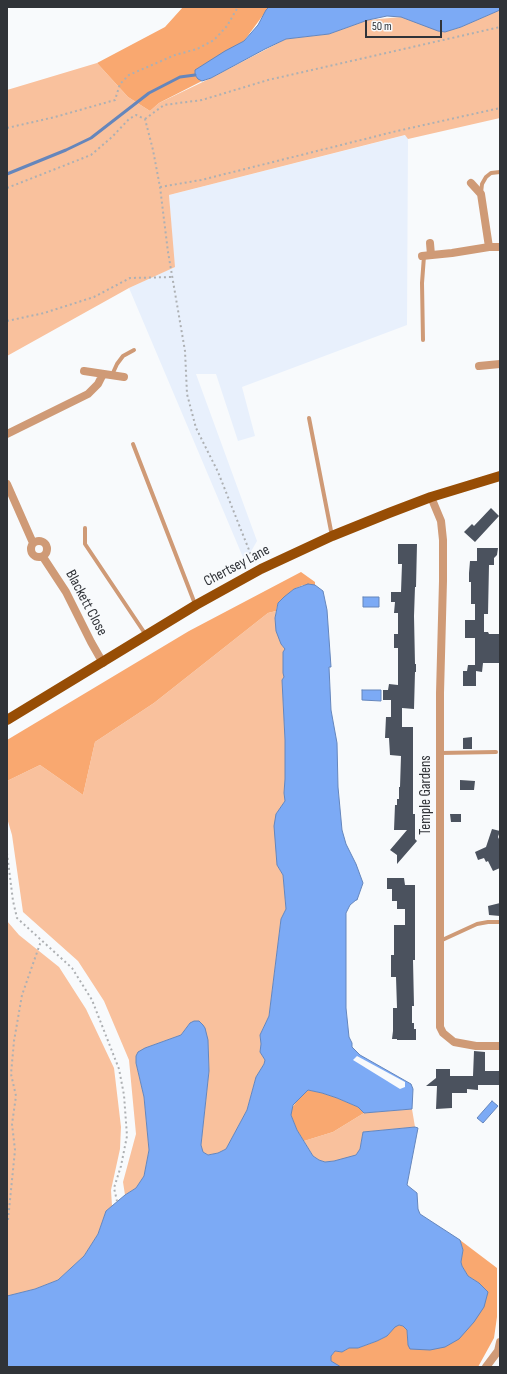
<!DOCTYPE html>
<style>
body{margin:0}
#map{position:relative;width:507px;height:1374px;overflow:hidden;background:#f8fafc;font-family:"Sofia Sans Condensed",sans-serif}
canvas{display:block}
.frame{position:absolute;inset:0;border:8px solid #303338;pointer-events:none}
.scale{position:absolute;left:365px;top:20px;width:77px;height:18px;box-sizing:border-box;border:2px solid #303338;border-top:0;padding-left:5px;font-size:12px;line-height:14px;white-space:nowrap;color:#303338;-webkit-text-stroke:3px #f8fafc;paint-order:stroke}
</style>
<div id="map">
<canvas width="507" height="1374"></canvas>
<div class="frame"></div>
<div class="scale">50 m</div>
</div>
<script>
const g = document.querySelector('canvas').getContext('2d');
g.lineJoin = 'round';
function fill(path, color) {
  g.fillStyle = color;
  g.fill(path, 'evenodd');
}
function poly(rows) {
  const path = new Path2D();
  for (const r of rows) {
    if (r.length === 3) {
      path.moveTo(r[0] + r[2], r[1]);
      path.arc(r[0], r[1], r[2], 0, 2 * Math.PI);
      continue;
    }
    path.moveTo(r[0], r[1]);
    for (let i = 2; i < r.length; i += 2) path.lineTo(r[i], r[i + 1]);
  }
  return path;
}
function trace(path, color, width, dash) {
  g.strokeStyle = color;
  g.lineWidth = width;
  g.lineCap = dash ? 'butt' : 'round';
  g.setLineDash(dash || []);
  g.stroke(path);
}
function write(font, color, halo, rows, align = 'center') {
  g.font = font + ' "Sofia Sans Condensed",sans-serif';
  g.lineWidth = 4;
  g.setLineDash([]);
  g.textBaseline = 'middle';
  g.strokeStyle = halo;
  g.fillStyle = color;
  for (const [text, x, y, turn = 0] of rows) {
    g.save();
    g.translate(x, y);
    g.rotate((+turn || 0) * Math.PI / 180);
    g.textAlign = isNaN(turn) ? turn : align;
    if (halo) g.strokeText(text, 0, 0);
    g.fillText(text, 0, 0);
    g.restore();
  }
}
fill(poly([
 [406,135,408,139,407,325,242,387,255,436,238,441,216,374,196,374,257,541,245,562,129,288,174,267,169,195]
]), '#e8f0fc');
fill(poly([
 [500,10,500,118,408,139,405,135,169,195,175,267,129,288,7,356,7,90,97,63,128,97,150,111,159,103,211,78,286,39,329,34,368,20,401,17,445,32,461,27],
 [276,611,275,618,281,644,285,649,284,677,282,680,285,740,285,779,284,793,285,801,276,814,277,865,283,875,286,909,281,919,269,1016,260,1035,261,1044,260,1052,265,1060,264,1064,256,1077,247,1110,226,1149,219,1153,208,1155,203,1152,201,1145,209,1071,208,1040,190,1023,181,1035,145,1048,136,1063,144,1097,149,1150,144,1176,136,1188,125,1195,123,1182,136,1134,129,1060,104,1001,78,961,23,912,12,835,7,818,7,781,40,765,83,795,95,742,154,703,268,613],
 [7,921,19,935,59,967,86,1009,114,1068,121,1127,120,1149,111,1190,112,1206,106,1211,98,1234,84,1256,58,1280,35,1289,7,1296],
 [412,1109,415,1127,363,1132,360,1149,356,1155,352,1157,334,1161,325,1162,319,1160,313,1156,304,1141,333,1132,364,1113]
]), '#f9c19d');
fill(poly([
 [183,7,269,7,244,41,196,70,202,81,159,103,150,111,128,97,97,63,165,27],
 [301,572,315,582,315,585,303,585,294,589,278,603,276,611,268,613,154,703,95,742,83,795,40,765,7,781,7,740,189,631],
 [308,1090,322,1093,337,1098,358,1107,364,1113,333,1132,304,1141,297,1130,291,1115,291,1109,300,1097],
 [460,1240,497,1268,497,1317,494,1338,478,1367,341,1367,334,1364,331,1361,331,1356,335,1351,342,1352,349,1348,358,1348,377,1341,387,1336,395,1326,399,1325,403,1326,407,1330,408,1345,479,1283,468,1276,462,1266,461,1262,463,1250]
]), '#f9a870');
const water = poly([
 [269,7,500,7,500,10,461,27,445,32,438,31,401,17,387,16,368,20,329,34,286,39,265,49,211,78,202,81,198,79,195,75,195,70,225,51,244,41,258,25,266,10,269,7],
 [308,584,315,585,323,591,327,610,331,667,329,667,331,710,337,743,338,787,342,830,346,844,356,864,363,883,357,900,356,900,350,905,346,913,346,1008,349,1037,352,1043,352,1047,360,1055,411,1084,413,1089,412,1109,364,1113,358,1107,337,1098,322,1093,308,1090,293,1105,291,1115,297,1130,313,1156,319,1160,325,1162,334,1161,356,1155,360,1149,363,1132,415,1127,418,1128,407,1185,417,1193,418,1209,420,1214,460,1240,463,1250,461,1262,462,1266,468,1276,479,1283,488,1292,484,1307,474,1322,459,1339,445,1347,430,1350,410,1349,408,1345,407,1330,403,1326,399,1325,395,1327,387,1336,377,1341,358,1348,349,1348,342,1352,335,1351,331,1356,331,1361,341,1367,7,1367,7,1296,35,1289,58,1280,84,1256,98,1234,106,1211,125,1195,136,1188,144,1176,149,1150,144,1097,136,1063,136,1056,138,1052,145,1048,181,1035,190,1023,194,1021,199,1021,203,1025,205,1028,208,1040,209,1071,201,1145,203,1152,208,1155,218,1153,226,1149,247,1110,256,1077,264,1064,265,1060,260,1052,261,1044,260,1035,269,1016,281,919,286,909,283,875,277,865,274,826,276,814,285,801,284,793,285,779,285,740,282,680,284,677,283,673,283,652,285,649,281,644,276,631,275,618,278,603,284,597,294,589,308,584],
 [363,597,379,597,379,607,363,607,363,597],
 [362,690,381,690,381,701,362,700,362,690],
 [492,1101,498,1106,483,1123,477,1118,492,1101]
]);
fill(water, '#7caaf5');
trace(water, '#6586bc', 1);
fill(poly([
 [357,1056,405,1082,405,1087,400,1089,353,1060]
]), '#f8fafc');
trace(poly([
 [7,174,66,150,91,138,149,93,180,77,195,75]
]), '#6586bc', 3);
fill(poly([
 [491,508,499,516,475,542,464,532,472,524,474,526],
 [398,544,417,544,416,587,415,587,414,616,415,664,416,664,416,672,415,672,414,709,402,708,402,727,413,727,413,814,415,814,415,839,417,841,397,864,397,855,390,850,407,830,394,830,395,805,397,805,397,799,399,799,399,787,400,787,401,756,390,755,389,738,385,738,386,717,391,717,391,700,383,700,383,690,388,690,389,684,398,685,398,648,394,648,394,634,398,634,398,613,394,613,395,602,391,602,391,592,401,592,402,564,398,564],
 [477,548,498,548,497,555,494,558,494,565,489,565,488,614,484,614,484,632,488,632,489,634,500,634,500,663,483,663,482,672,476,671,476,686,463,686,463,671,467,671,468,665,475,665,475,638,465,638,465,620,475,620,475,604,471,604,471,582,469,582,469,573,470,561,477,561],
 [472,737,472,749,463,749,463,738],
 [460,780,475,781,474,790,460,790],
 [450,814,461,814,461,822,451,822],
 [492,829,500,831,498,837,500,841,500,868,493,871,488,861,486,862,484,858,478,860,475,852,486,847],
 [387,878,404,878,405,885,415,885,415,960,413,960,414,1006,412,1006,412,1023,414,1023,414,1029,416,1029,416,1040,397,1040,397,1039,392,1039,393,1031,393,1008,397,1008,396,977,391,977,391,955,394,955,394,925,405,925,405,909,397,909,397,901,392,901,392,889,387,889],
 [500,903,500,916,489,915,488,906],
 [474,1051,485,1052,485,1071,500,1071,500,1085,478,1085,478,1090,467,1089,467,1093,452,1093,452,1108,436,1109,437,1086,426,1086,436,1078,436,1069,450,1069,450,1076,473,1076]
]), '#4b525e');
trace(poly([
 [145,119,164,105,202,100,268,80,500,27],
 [7,128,55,117,115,100,120,84,129,75,175,55,197,49,214,40,227,26,238,7],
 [160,187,201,180,397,131,500,108],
 [7,188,91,155,112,137,129,119,136,115,145,119,153,150,160,187,168,252,185,351,187,394,196,428,218,472,251,555,256,562],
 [7,321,44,313,94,297,130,278,173,277],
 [7,853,13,901,17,918,72,968,92,1000,119,1069,124,1095,127,1136,121,1166,114,1188,117,1201],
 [8,1220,15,1150,12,1124,16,1096,11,1074,14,1041,22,995,41,941]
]), '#adb0b3', 2, [2, 3]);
trace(poly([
 [481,193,482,184,486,177,491,173,500,172],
 [423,340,422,283,424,256],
 [112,375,117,364,123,356,134,350],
 [309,418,332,536],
 [133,444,195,604],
 [85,528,85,544,146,635],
 [440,753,496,752],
 [440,941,477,924,488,922,500,922]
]), '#cf9a76', 4);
trace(poly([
 [471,183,481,194,489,247],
 [430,243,431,255],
 [422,256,452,253,489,247,500,247],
 [479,366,500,364],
 [84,371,124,377],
 [7,434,88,394,98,384,103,374],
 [7,484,33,543],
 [431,497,441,521,443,540,443,581,440,693,440,1027,443,1033,454,1042,476,1046,500,1046],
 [39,549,8],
 [43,557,66,592,91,642,103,663],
 [486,1367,498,1351,500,1342]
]), '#cf9a76', 8);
trace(poly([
 [7,720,196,605,261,569,332,536,389,513,431,497,500,476]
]), '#974d05', 10);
write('15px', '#303338', '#f8fafc', [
 ["Chertsey Lane",237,566,-28],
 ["Blackett Close",86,603,62],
 ["Temple Gardens",426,795,-90]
]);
</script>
